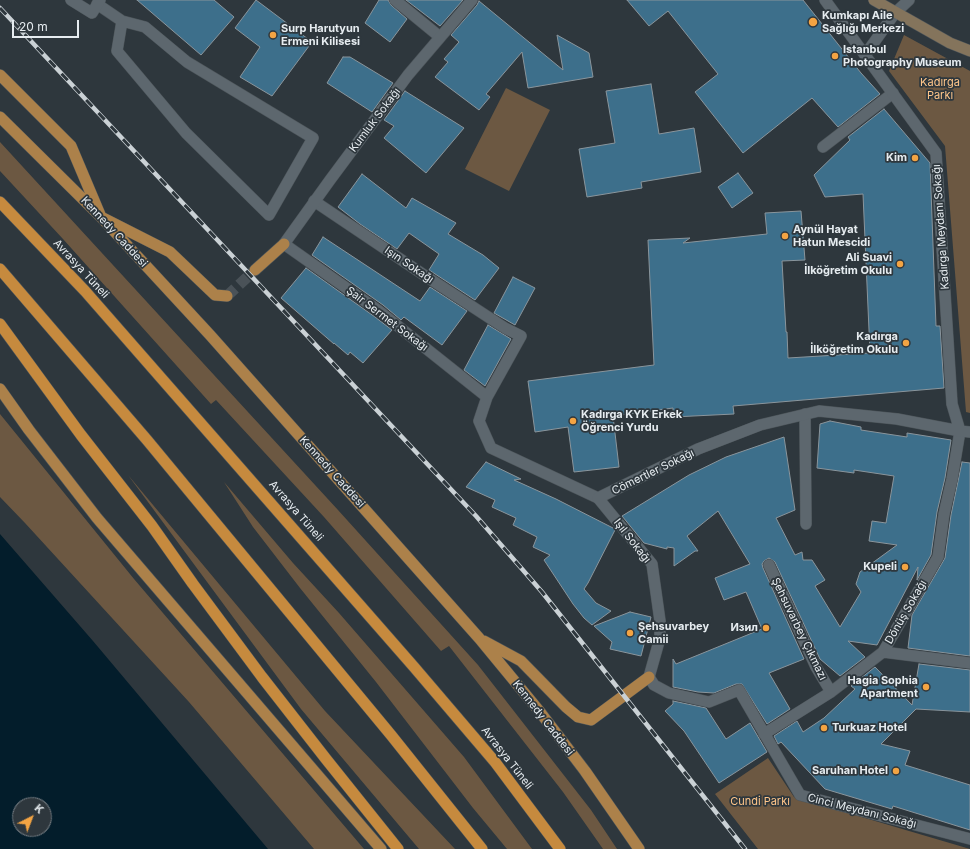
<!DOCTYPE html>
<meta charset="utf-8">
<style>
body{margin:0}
#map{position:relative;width:970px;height:849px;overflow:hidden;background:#2e373d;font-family:Inter,sans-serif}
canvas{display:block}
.north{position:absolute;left:12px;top:797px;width:40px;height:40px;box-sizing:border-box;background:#2e373d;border:1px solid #787f85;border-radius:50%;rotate:42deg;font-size:11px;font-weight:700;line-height:16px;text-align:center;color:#e6ecf0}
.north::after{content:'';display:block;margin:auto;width:14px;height:18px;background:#f3a443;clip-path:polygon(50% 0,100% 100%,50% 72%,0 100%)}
.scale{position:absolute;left:12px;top:20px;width:67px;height:18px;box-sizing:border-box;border:2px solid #e6ecf0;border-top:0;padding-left:5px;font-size:12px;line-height:14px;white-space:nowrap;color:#e6ecf0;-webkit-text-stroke:3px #2e373d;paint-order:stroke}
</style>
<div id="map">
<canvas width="970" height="849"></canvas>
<div class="north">K</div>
<div class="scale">20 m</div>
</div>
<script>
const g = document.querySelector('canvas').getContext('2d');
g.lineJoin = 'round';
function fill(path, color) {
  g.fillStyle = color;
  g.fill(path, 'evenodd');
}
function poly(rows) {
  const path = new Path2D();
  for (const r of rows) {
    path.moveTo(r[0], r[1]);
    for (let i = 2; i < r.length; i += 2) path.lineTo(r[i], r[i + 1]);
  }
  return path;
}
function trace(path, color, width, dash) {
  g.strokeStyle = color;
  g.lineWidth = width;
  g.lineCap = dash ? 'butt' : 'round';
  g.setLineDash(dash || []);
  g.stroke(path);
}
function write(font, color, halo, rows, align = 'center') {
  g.font = font + ' Inter,sans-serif';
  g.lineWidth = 3.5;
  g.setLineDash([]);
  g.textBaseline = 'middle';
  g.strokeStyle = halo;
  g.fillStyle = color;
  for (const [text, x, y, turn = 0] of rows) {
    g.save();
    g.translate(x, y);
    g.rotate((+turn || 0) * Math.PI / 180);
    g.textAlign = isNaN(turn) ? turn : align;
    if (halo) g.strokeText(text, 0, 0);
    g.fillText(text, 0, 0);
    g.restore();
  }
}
fill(poly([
 [904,35,970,71,970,413,966,412,945,146,889,71],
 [506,88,550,110,509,191,465,169],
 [0,142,338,510,478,665,591,810,617,849,603,849,563,792,449,646,441,651,324,517,216,400,211,404,63,239,0,171],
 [0,414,134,579,364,849,314,849,189,702,25,523,0,497],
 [128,475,325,711,455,849,419,849,301,709],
 [224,482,293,563,339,613,464,757,532,849,507,849,473,808,376,682,300,588,253,527],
 [768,758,794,797,970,849,758,849,715,794]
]), '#6c5842');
fill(poly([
 [0,534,93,641,268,849,0,849],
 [20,805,44,805,44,829,20,829]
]), '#031d2b');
const building = poly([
 [137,0,214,0,234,17,201,55,137,0],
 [256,0,312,42,272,96,240,77,260,47,235,28,256,0],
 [379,0,388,0,391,5,407,19,390,42,365,23,379,0],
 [406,0,463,0,440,26,406,0],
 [627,0,803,0,861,73,880,94,838,127,812,98,743,153,695,92,718,74,668,11,649,26,627,0],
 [479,1,563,70,557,35,589,53,593,77,528,88,522,52,486,94,490,97,479,110,435,77,448,62,444,59,459,42,451,35,477,5,479,1],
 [343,57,350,57,393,83,372,112,327,83,343,57],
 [651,84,659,134,694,128,701,172,641,182,642,188,587,197,579,149,615,143,606,91,651,84],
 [405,91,464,128,426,173,384,138,394,126,384,120,405,91],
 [884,109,930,163,936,326,940,326,944,388,733,406,734,414,673,417,673,408,613,416,619,467,574,472,568,427,535,432,528,381,654,365,648,240,690,238,683,243,767,234,765,213,801,211,805,260,782,261,786,332,787,332,788,358,870,353,863,194,825,197,814,175,850,140,848,137,884,109],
 [738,173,753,193,732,208,718,187,738,173],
 [362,174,406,208,412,198,456,223,448,234,483,255,499,268,475,300,429,270,439,254,409,233,397,249,360,224,338,207,362,174],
 [323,237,420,301,430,287,467,311,442,345,404,317,401,320,383,305,312,255,323,237],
 [306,268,375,317,392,330,363,363,350,352,348,355,334,343,334,344,281,298,306,268],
 [513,277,535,288,515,325,494,313,513,277],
 [488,325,511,339,485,386,464,370,488,325],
 [830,421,861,427,861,430,907,437,907,433,951,440,945,478,937,512,931,555,917,580,918,567,877,645,848,641,865,657,840,676,820,659,775,562,769,558,764,561,762,564,763,568,804,659,769,673,790,709,767,724,742,684,736,684,714,693,698,692,673,687,673,659,676,664,762,629,746,592,724,600,715,578,750,564,718,511,687,536,698,551,695,551,674,566,674,548,667,547,667,549,644,543,622,516,689,475,726,457,784,437,795,510,776,518,795,555,802,552,803,560,812,560,825,580,815,586,840,627,861,592,856,584,860,572,897,545,869,541,872,521,886,523,894,476,854,470,854,473,817,468,820,424,830,421],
 [486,462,521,479,514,480,556,499,613,528,615,530,588,583,584,589,596,603,611,611,592,625,584,618,573,604,544,560,550,555,533,547,537,537,513,525,516,518,492,507,495,500,466,487,486,462],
 [962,462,970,463,970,656,908,648,912,615,945,558,951,515,962,462],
 [630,612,651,617,641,656,610,649,612,642,594,626,630,612],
 [919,664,970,670,970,712,916,709,881,744,910,751,905,765,970,785,970,830,893,806,892,809,825,789,781,742,778,744,774,736,797,721,803,732,824,718,855,689,851,686,875,667,912,705,919,664],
 [673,701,706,708,726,739,750,723,767,752,719,783,684,731,665,711,673,704,673,701]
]);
fill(building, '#3d6f8b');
trace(building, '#8a959c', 1);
trace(poly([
 [227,296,255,270]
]), '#4a5258', 11, [11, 5.5]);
const minor = poly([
 [395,0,440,37],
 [97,4,122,21,145,27,187,62,313,138,269,215,186,133,117,51,122,21],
 [865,55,895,13,909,0],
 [823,147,893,93],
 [314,201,424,275,505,328,521,336,487,397,479,421,491,448,598,498],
 [284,244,379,311,487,397],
 [805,414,806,524],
 [769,565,816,667,831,692],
 [883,652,970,663],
 [649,677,654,685,669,693,709,702,739,690,800,795,970,839],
 [764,734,831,692,883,652,938,557,944,514,952,479,960,431]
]);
const tertiary = poly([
 [71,0,92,13,100,0],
 [825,0,936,153,952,404,960,431],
 [284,244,330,180,408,75,472,0],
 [649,677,660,638,660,621,652,564,598,498,698,449,760,425,819,411,897,419,960,431,970,432]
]);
const secondary = poly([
 [874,0,950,43,970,51]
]);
const primary = poly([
 [0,75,71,146,101,217,170,252,215,295,227,296],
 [0,117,101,217,210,335,479,638,540,712,585,771,639,849],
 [255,270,284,244],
 [0,389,29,430,97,518,381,849],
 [484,641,521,661,566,707,578,717,591,720,649,677]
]);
const trunk = poly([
 [0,202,85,291,414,667,495,762,560,849],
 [0,269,147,440,391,735,482,849],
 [0,324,81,435,152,526,193,584,262,677,326,759,398,849]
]);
trace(minor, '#4c5459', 12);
trace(tertiary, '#4c5459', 12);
trace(secondary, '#4c5459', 12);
trace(primary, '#4c5459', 12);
trace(trunk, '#4c5459', 12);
trace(minor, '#5d676e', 11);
trace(tertiary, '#5d676e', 11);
trace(secondary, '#84745c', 11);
trace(primary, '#ac814a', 11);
trace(trunk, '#c68a3e', 11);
const rail = poly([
 [0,8,476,516,542,592,745,849]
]);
trace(rail, '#cad1d5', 4.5);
trace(rail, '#2e373d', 3, [9]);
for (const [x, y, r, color] of [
 [813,22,5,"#f3a443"],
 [273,35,4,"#f3a443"],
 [835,56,4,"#f3a443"],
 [915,158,4,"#f3a443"],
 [785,236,4,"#f3a443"],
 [900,264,4,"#f3a443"],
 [906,343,4,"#f3a443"],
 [573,421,4,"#f3a443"],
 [905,567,4,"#f3a443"],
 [766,628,4,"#f3a443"],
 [630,633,4,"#f3a443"],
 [926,687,4,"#f3a443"],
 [824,728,4,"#f3a443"],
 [896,771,4,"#f3a443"]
]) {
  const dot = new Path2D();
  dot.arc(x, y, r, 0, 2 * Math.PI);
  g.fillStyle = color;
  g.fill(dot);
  trace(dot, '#2e373d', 1.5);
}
write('bold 11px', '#e6ecf0', '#2e373d', [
 ["Kumkapı Aile",822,16],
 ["Sağlığı Merkezi",822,29],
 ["Surp Harutyun",281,29],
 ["Ermeni Kilisesi",281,42],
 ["Istanbul",843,50],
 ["Photography Museum",843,63],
 ["Kim",907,158,"right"],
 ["Aynül Hayat",793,230],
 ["Hatun Mescidi",793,243],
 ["Ali Suavi",892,258,"right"],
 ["İlköğretim Okulu",892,271,"right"],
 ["Kadırga",898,337,"right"],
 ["İlköğretim Okulu",898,350,"right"],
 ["Kadırga KYK Erkek",581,415],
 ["Öğrenci Yurdu",581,428],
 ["Kupeli",897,567,"right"],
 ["Şehsuvarbey",638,627],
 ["Camii",638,640],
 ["Изил",758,628,"right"],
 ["Hagia Sophia",918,681,"right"],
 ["Apartment",918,694,"right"],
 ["Turkuaz Hotel",832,728],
 ["Saruhan Hotel",888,771,"right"]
], 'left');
write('11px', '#ffc68a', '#2e373d', [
 ["Kadırga",940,83],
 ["Parkı",940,96],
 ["Cundi Parkı",760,802]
]);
write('11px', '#e6ecf0', '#2e373d', [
 ["Kumluk Sokağı",375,120,-53],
 ["Kadırga Meydanı Sokağı",941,227,-94],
 ["Kennedy Caddesi",114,232,47],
 ["Işın Sokağı",409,265,34],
 ["Avrasya Tüneli",81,269,47],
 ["Şair Sermet Sokağı",387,319,37],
 ["Kennedy Caddesi",332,472,48],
 ["Cömertler Sokağı",653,472,-26],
 ["Avrasya Tüneli",296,511,49],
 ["Işıl Sokağı",632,541,52],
 ["Dönüş Sokağı",906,612,-60],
 ["Şehsuvarbey Çıkmazı",799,629,64],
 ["Kennedy Caddesi",543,718,52],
 ["Avrasya Tüneli",507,758,52],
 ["Cinci Meydanı Sokağı",862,811,14]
]);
</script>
